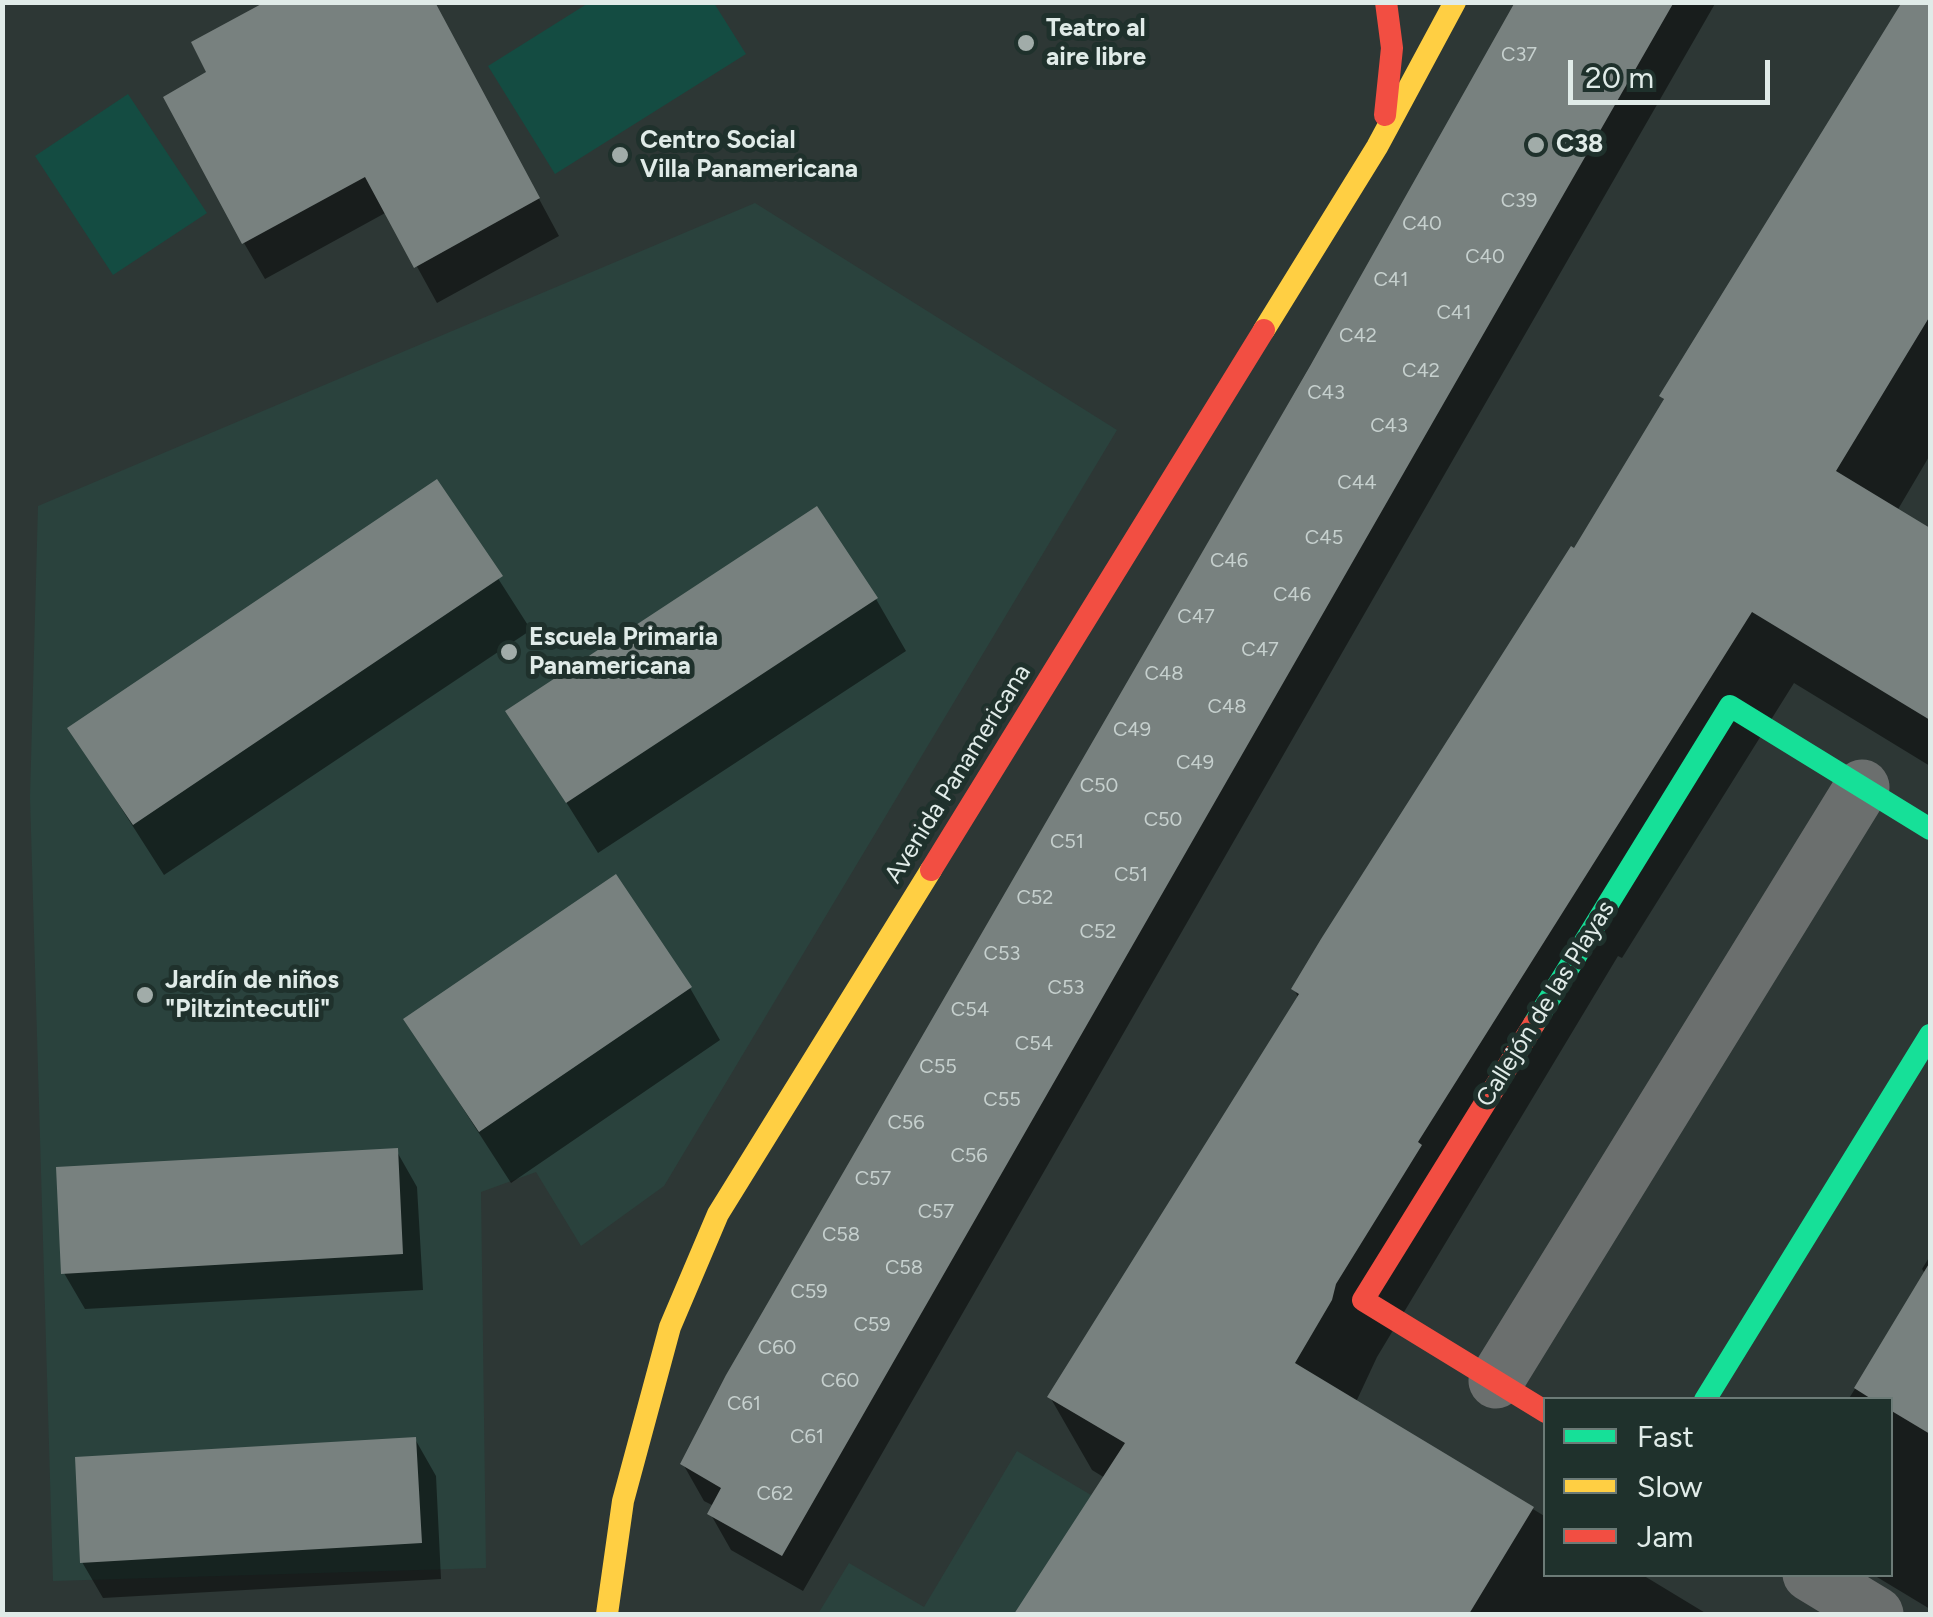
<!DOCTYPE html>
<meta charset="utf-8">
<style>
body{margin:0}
#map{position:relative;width:1933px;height:1617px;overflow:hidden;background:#2d3735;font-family:Figtree,sans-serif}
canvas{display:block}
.frame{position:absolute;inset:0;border:5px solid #e0ebe8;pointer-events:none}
.legend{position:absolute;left:1543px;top:1397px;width:350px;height:180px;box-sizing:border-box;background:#1f312c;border:2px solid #6c7b77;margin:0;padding:12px 18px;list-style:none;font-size:30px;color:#e0ebe8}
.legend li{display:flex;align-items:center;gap:20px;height:50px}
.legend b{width:50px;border:2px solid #6c7b77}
.scale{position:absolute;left:1568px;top:60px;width:202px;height:45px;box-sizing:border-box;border:5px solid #e0ebe8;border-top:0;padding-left:12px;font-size:30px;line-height:35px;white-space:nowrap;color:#e0ebe8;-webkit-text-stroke:8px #1f312c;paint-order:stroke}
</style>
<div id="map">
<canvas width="1933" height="1617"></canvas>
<div class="frame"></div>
<ul class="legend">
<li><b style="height:12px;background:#16e098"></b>Fast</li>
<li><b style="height:12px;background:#ffcf43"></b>Slow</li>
<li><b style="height:12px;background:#f24e42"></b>Jam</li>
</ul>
<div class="scale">20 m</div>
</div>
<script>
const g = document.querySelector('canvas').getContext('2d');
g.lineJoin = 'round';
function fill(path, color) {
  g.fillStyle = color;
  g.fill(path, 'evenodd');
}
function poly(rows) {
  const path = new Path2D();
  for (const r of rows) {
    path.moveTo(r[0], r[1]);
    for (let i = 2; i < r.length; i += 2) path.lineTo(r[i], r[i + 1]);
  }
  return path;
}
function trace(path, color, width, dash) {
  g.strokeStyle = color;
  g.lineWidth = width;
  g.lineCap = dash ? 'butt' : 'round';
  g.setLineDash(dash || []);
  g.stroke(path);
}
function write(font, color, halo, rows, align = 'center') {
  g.font = font + ' Figtree,sans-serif';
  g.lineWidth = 10;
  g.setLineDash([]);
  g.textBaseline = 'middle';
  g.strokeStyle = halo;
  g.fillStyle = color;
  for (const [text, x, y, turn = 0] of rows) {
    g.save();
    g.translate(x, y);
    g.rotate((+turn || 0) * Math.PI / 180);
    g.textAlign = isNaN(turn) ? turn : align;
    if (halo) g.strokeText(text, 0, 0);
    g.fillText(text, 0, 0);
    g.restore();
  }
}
fill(poly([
 [755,203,1117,430,664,1186,581,1246,536,1172,481,1192,486,1568,53,1581,30,797,38,506],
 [1017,1451,1291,1614,818,1614,849,1563,924,1607]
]), '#2a423d');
fill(poly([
 [590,2,714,3,746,54,555,174,488,66],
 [128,94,207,213,113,275,35,156]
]), '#144c42');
fill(poly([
 [433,2,559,236,437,303,387,212,265,279,244,243],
 [1519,2,1716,2,803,1591,731,1550,710,1513,714,1506,704,1501,683,1464,729,1377],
 [1905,2,1930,2,1930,455,1897,511,1930,531,1930,766,1794,683,1622,958,1618,956,1377,1357,1356,1402,1546,1517,1546,1574,1641,1574,1707,1614,1017,1614,1105,1478,1092,1470,1050,1397,1299,999,1294,989,1575,551,1665,402,1662,397],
 [437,483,531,630,164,875,70,728],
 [876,599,906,651,598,853,509,711],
 [690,988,720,1040,511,1183,406,1020],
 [396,1150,417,1187,423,1290,85,1309,64,1273],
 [1930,1256,1930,1609,1872,1574,1890,1574,1890,1400,1848,1400,1926,1275,1922,1269],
 [415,1439,436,1476,441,1579,103,1598,82,1562]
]), '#0007');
fill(poly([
 [265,2,435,2,540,198,414,268,365,177,242,244,163,97,206,72,191,42],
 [1515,2,1674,2,782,1556,707,1514,721,1488,680,1464,726,1375,1310,366],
 [1902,2,1930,2,1930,316,1836,471,1930,528,1930,720,1752,612,1418,1142,1422,1145,1336,1284,1332,1300,1295,1363,1534,1507,1469,1614,1014,1614,1125,1443,1047,1397,1299,994,1291,989,1321,939,1571,546,1574,548,1664,399,1659,396],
 [437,479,503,576,133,825,67,728],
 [817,506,878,598,566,803,505,711],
 [616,874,692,987,479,1132,403,1019],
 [398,1148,403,1254,61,1274,56,1167],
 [1930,1262,1930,1434,1890,1410,1890,1400,1873,1400,1854,1388],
 [416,1437,422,1543,80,1563,75,1457]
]), '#78817f');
trace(poly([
 [1496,1381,1862,787],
 [1810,1574,1876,1614]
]), '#6b6f6e', 55);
trace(poly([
 [1534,1024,1730,706,1930,829],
 [1705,1400,1930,1035]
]), '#16e098', 22);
trace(poly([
 [1264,330,1377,147,1455,2],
 [607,1614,623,1501,670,1327,718,1214,931,870]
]), '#ffcf43', 22);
trace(poly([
 [1385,115,1392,48,1386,2],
 [931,870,1264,330],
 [1534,1024,1363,1300,1546,1412]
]), '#f24e42', 22);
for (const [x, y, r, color] of [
 [1026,43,10,"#a1aca9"],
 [1536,145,10,"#a1aca9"],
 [620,155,10,"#a1aca9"],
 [509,652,10,"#a1aca9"],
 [145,995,10,"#a1aca9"]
]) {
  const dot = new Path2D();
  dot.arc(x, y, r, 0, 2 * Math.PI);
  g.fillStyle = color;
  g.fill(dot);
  trace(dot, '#1f312c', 4);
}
write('20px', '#c6d0ce', null, [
 ["C37",1519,55],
 ["C39",1519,201],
 ["C40",1422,224],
 ["C40",1485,257],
 ["C41",1391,280],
 ["C41",1454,313],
 ["C42",1358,336],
 ["C42",1421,371],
 ["C43",1326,393],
 ["C43",1389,426],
 ["C44",1357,483],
 ["C45",1324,538],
 ["C46",1229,561],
 ["C46",1292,595],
 ["C47",1196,617],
 ["C47",1260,650],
 ["C48",1164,674],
 ["C48",1227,707],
 ["C49",1132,730],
 ["C49",1195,763],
 ["C50",1099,786],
 ["C50",1163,820],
 ["C51",1067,842],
 ["C51",1131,875],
 ["C52",1035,898],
 ["C52",1098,932],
 ["C53",1002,954],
 ["C53",1066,988],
 ["C54",970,1010],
 ["C54",1034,1044],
 ["C55",938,1067],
 ["C55",1002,1100],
 ["C56",906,1123],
 ["C56",969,1156],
 ["C57",873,1179],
 ["C57",936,1212],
 ["C58",841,1235],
 ["C58",904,1268],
 ["C59",809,1292],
 ["C59",872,1325],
 ["C60",777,1348],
 ["C60",840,1381],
 ["C61",744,1404],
 ["C61",807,1437],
 ["C62",775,1494]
]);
write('bold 25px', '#e0ebe8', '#1f312c', [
 ["Teatro al",1046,29],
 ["aire libre",1046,58],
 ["Centro Social",640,141],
 ["Villa Panamericana",640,170],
 ["C38",1556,145],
 ["Escuela Primaria",529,638],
 ["Panamericana",529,667],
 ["Jardín de niños",165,981],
 ["\"Piltzintecutli\"",165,1010]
], 'left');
write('25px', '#e0ebe8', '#1f312c', [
 ["Avenida Panamericana",958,774,-58],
 ["Callejón de las Playas",1546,1004,-58]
]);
</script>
